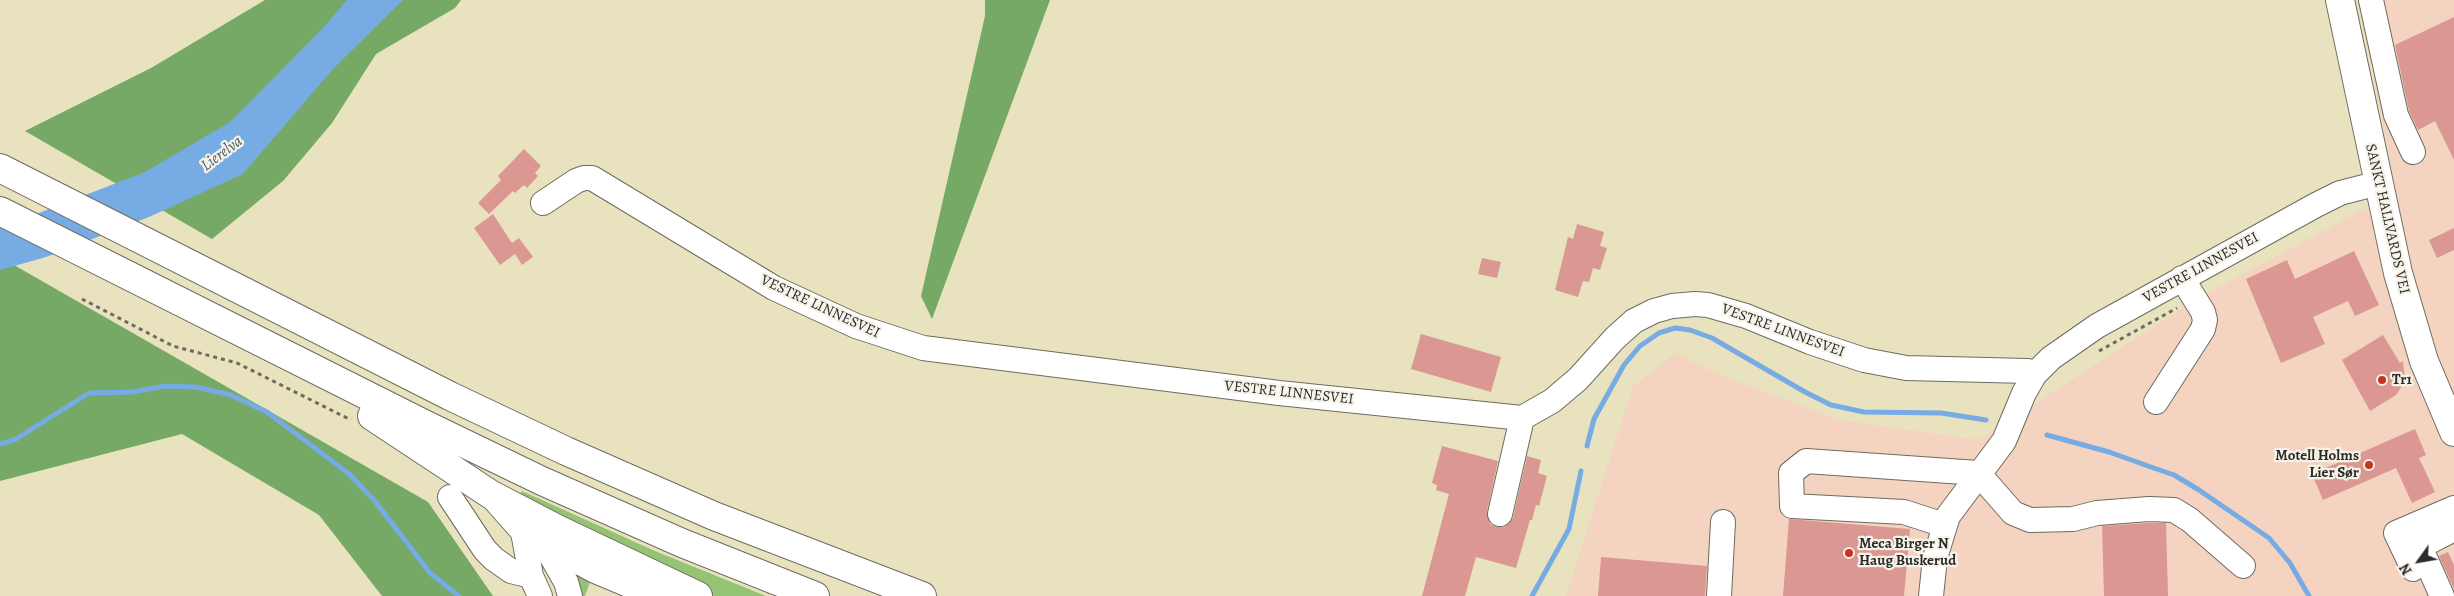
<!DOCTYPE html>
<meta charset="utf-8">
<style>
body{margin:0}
#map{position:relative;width:2454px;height:596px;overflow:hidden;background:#e9e2bf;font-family:Alegreya,serif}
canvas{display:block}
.north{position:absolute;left:2394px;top:536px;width:50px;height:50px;-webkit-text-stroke:4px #f7f3e8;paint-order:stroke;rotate:238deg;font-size:14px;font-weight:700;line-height:20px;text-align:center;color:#2b2b2b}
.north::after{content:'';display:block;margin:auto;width:18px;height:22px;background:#2b2b2b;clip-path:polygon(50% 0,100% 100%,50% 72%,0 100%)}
</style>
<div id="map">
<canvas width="2454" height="596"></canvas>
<div class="north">N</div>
</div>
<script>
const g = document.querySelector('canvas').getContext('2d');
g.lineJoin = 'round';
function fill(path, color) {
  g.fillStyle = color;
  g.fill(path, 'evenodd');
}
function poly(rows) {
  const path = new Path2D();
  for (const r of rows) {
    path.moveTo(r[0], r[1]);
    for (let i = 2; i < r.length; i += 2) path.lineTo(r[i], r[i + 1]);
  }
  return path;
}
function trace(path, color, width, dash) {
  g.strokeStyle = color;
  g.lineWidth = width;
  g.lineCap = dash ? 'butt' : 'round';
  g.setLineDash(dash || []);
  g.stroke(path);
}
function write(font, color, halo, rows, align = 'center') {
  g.font = font + ' Alegreya,serif';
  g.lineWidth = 4.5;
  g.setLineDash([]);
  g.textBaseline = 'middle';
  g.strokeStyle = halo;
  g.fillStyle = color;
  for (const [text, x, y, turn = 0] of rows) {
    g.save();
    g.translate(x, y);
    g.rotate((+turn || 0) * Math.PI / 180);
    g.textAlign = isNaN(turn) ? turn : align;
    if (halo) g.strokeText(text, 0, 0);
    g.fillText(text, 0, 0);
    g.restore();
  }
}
fill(poly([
 [2359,0,2454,0,2454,596,1566,596,1633,386,1676,353,1719,375,1840,420,1979,440,2195,300,2362,210,2398,202]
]), '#f4d3c0');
fill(poly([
 [522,491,655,551,766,596,714,596,604,545,519,495],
 [567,567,590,582,585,596,574,596]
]), '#93c373');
fill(poly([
 [265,0,461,0,455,8,376,54,332,123,283,181,212,239,25,131,151,68],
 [985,0,1050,0,932,319,921,296,985,16],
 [0,257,428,502,493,596,382,596,319,515,182,434,0,481]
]), '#76a965');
fill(poly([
 [347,0,403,0,332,70,243,174,149,217,46,257,0,270,0,228,145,172,230,122,323,28]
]), '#76abe4');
trace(poly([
 [2047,435,2109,452,2151,467,2174,475,2199,490,2269,538,2290,563,2309,596],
 [0,444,16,439,89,393,132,392,165,386,196,387,231,395,267,412,348,473,374,500,430,573,459,596],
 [1587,446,1594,419,1624,365,1640,346,1659,333,1675,328,1690,330,1712,338,1805,392,1831,405,1864,412,1941,413,1986,420],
 [1532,596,1569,529,1581,471]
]), '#76abe4', 5);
fill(poly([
 [2454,17,2454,160,2435,121,2418,130,2409,111,2395,45],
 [524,149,541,166,535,173,538,176,527,188,524,185,515,193,513,191,489,214,478,203,501,180,498,176],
 [493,214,512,243,519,238,533,257,522,265,515,254,500,265,474,228],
 [1577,224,1604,232,1600,246,1607,248,1600,270,1593,268,1589,282,1583,281,1578,297,1555,290,1568,237,1573,239],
 [2454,228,2454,250,2437,258,2429,240],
 [2354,251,2379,305,2355,316,2348,301,2313,317,2325,344,2281,363,2246,279,2287,260,2295,279],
 [1482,258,1501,262,1497,278,1478,274],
 [1421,334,1501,357,1491,392,1411,369],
 [2383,335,2400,363,2403,361,2405,381,2396,395,2370,411,2342,360],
 [2415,429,2426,455,2419,458,2435,492,2412,503,2396,468,2323,500,2312,474],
 [1442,446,1498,461,1487,511,1490,524,1496,527,1504,527,1513,518,1527,456,1541,460,1538,473,1547,476,1539,506,1536,505,1532,520,1530,520,1516,568,1476,557,1465,596,1422,596,1449,494,1436,490,1437,485,1432,483],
 [1789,519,1910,529,1904,596,1783,596],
 [2149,523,2166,523,2168,596,2104,596,2102,526],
 [2448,552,2454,565,2454,589,2439,556],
 [1601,557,1707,566,1705,596,1598,596]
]), '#db9892');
const minor = poly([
 [2371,0,2396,115,2413,152],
 [543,203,576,181,584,178,592,178,774,288,856,326,923,348,1279,393,1522,418,1552,401,1578,379,1615,338,1634,321,1654,311,1672,306,1695,304,1708,305,1746,316,1810,342,1864,360,1906,368,2028,371,2035,374],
 [2156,402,2203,329,2205,320,2203,312,2182,278],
 [450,497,485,550,494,559,511,571,531,576],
 [493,498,523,532,595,571,655,596],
 [1500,514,1522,418],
 [1944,525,1904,512,1792,506,1791,473,1806,461,1978,473,2013,513,2030,520,2073,519,2097,513,2149,509,2174,510,2190,520,2243,566],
 [523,532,531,576,540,596],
 [545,545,566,582,570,596],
 [2413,569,2396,533,2454,508],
 [1719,596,1723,522],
 [1931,596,1935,558,1948,516,2004,441,2024,393,2035,374,2051,358,2097,326,2316,205,2340,193,2379,183],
 [2442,596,2423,553,2423,545,2454,529]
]);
const major = poly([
 [2340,0,2398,273,2424,361,2454,432]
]);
const highway = poly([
 [0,168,450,396,566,451,714,516,922,596],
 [0,211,426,425,542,481,682,543,815,596],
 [372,416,490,494,557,529,698,596]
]);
trace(minor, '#6e6b5f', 26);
trace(major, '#6e6b5f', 30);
trace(highway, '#6e6b5f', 30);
trace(poly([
 [82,299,173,346,237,363,351,420],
 [2099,351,2177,308]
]), '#6e6b5f', 3, [4, 4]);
trace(minor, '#fff', 24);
trace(major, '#fff', 28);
trace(highway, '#fff', 28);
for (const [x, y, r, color] of [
 [2382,380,5,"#c8321e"],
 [2369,465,5,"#c8321e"],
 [1849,553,5,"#c8321e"]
]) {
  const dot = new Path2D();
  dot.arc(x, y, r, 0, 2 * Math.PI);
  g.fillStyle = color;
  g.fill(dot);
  trace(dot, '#f7f3e8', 2);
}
write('15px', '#2b2b2b', '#f7f3e8', [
 ["SANKT HALLVARDS VEI",2387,219,77],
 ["VESTRE LINNESVEI",2201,268,-29],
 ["VESTRE LINNESVEI",820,307,25],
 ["VESTRE LINNESVEI",1783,331,20],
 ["VESTRE LINNESVEI",1289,393,6]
]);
write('bold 15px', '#2b2b2b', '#f7f3e8', [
 ["Tr1",2392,380],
 ["Motell Holms",2359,456,"right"],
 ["Lier Sør",2359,473,"right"],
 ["Meca Birger N",1859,544],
 ["Haug Buskerud",1859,561]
], 'left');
write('italic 16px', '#45586c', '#f7f3e8', [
 ["Lierelva",222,154,-37]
]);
</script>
